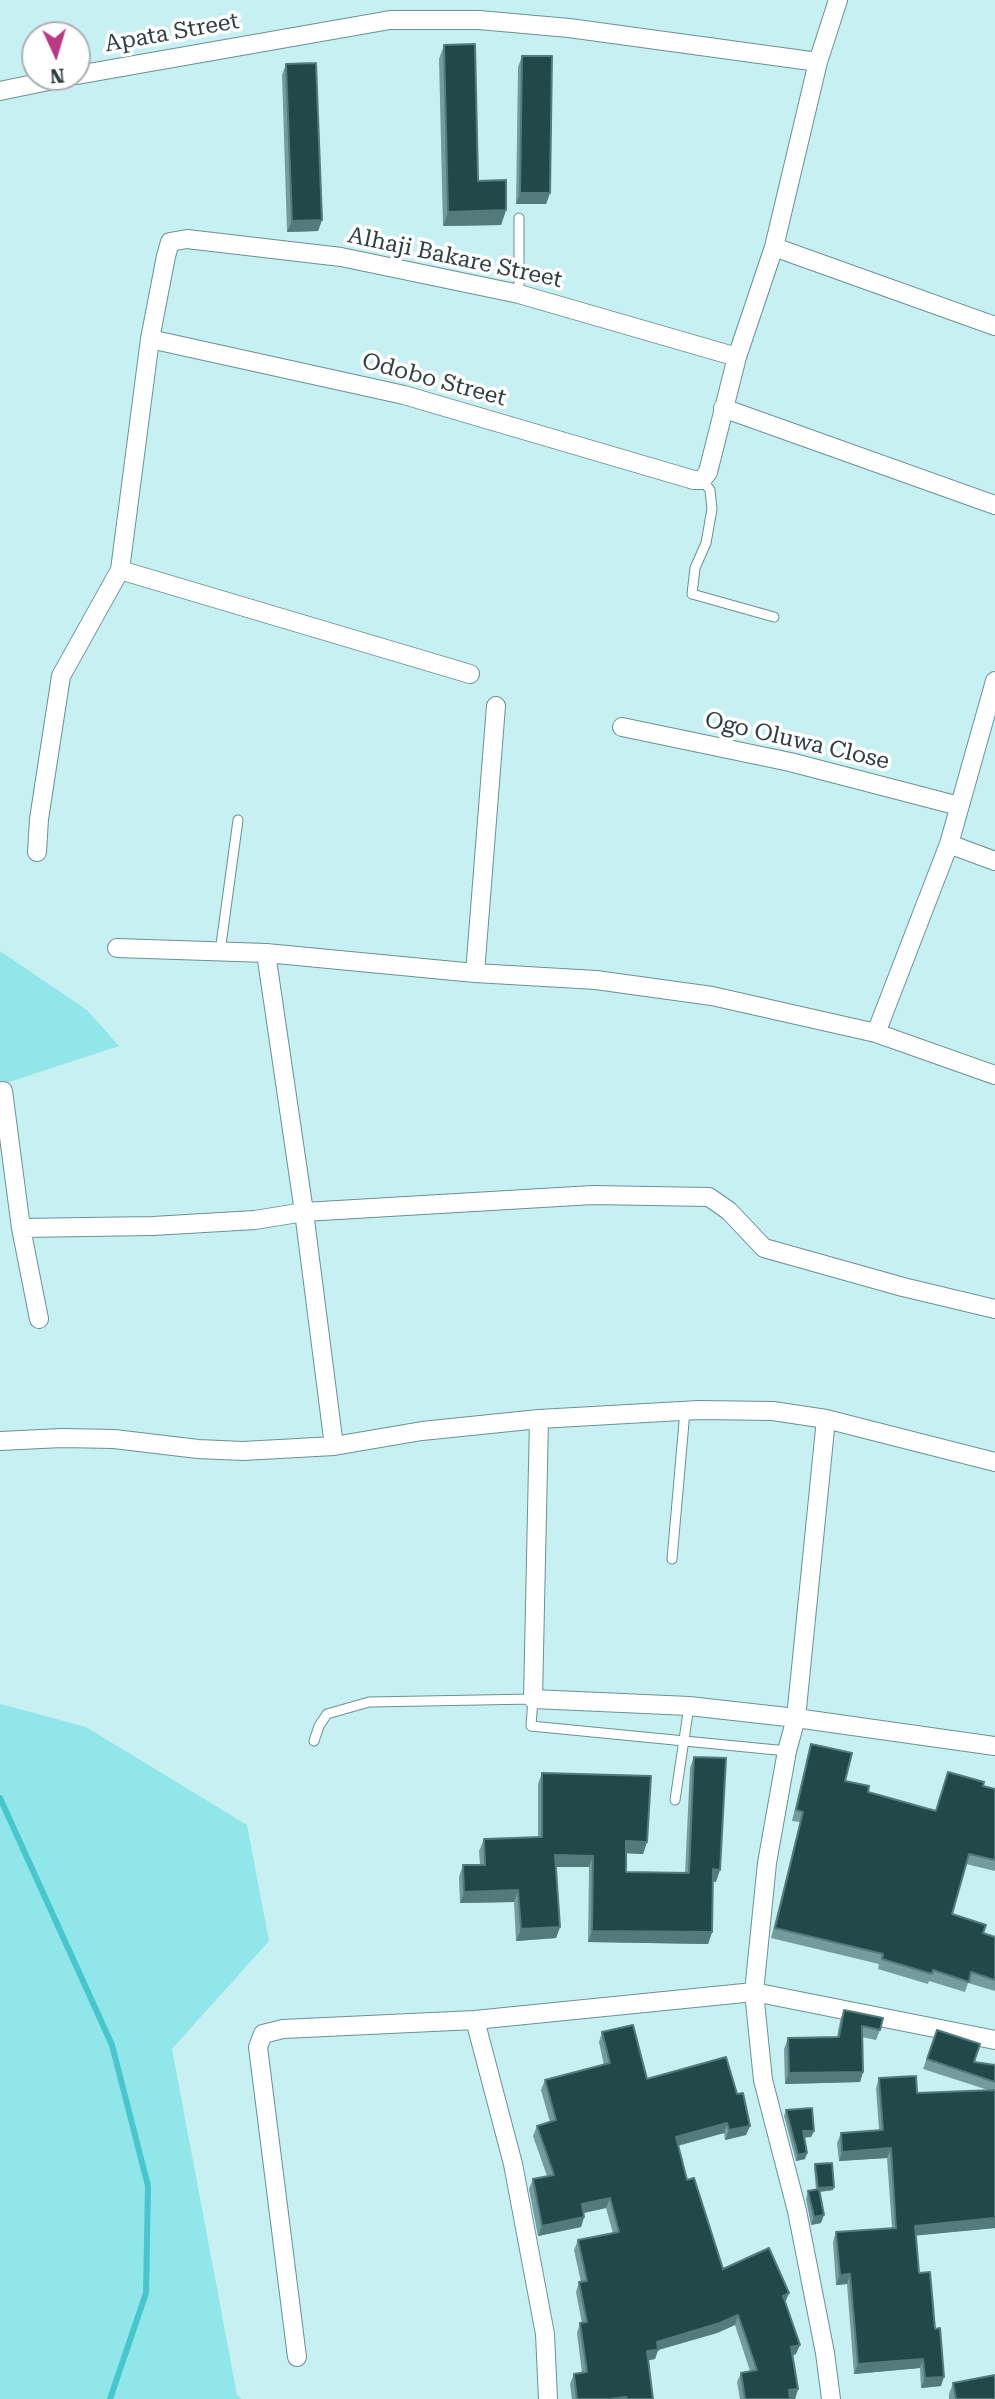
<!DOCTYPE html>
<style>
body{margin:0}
#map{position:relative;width:995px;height:2399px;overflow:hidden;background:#c7f0f2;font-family:"Roboto Serif",serif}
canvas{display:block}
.north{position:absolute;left:21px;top:21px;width:70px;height:70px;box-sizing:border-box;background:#fff;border:2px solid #abb2b2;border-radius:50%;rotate:176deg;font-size:19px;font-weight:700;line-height:28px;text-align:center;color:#2e3f3f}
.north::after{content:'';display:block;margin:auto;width:24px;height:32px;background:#ba3982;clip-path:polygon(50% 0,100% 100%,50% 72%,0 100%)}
</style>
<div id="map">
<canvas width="995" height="2399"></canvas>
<div class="north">N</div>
</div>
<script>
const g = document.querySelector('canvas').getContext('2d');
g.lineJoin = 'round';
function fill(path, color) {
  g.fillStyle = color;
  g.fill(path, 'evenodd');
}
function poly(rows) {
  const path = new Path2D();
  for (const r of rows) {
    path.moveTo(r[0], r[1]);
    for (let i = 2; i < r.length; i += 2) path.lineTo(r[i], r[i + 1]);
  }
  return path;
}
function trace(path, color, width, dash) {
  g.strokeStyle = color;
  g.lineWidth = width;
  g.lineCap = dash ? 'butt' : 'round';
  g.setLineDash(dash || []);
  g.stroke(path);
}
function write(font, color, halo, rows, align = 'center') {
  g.font = font + ' "Roboto Serif",serif';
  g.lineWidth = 7;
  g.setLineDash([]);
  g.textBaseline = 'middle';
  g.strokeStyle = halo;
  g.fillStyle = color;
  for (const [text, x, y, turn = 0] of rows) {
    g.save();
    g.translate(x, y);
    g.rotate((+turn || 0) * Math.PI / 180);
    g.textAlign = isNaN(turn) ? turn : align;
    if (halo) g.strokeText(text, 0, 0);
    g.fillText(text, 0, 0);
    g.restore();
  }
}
fill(poly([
 [0,951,87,1010,119,1046,0,1085],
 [0,1704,86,1727,247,1825,269,1941,172,2049,237,2395,242,2399,0,2399]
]), '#91e6ea');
trace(poly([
 [0,1798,112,2045,148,2186,146,2293,110,2399]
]), '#47c6cc', 6);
const lane = poly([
 [519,294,519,218],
 [702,480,710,490,712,509,706,543,695,568,692,594,774,617],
 [220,952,238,820],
 [672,1559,685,1411],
 [314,1741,319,1726,327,1714,369,1702,533,1699,531,1726,787,1751],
 [675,1800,689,1706]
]);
const street = poly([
 [77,75,390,20,479,20,569,28,818,62],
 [0,91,68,77],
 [774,247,995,326],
 [150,339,404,395,694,480,702,480,708,472,737,357,774,247,818,62,838,0],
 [723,408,995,505],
 [120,570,470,674],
 [622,727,790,762,959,806],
 [949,844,995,861],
 [37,852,39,819,61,676,120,570,150,339,166,256,170,242,187,239,341,257,519,294,737,357],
 [117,948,266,953,475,973,596,980,712,996,876,1033,995,1075],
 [266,953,304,1212,334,1446],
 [475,973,496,706],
 [876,1033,949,844,995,681],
 [3,1091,21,1228],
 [39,1319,21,1228,153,1226,255,1220,304,1212,593,1195,709,1197,729,1211,764,1248,903,1287,995,1309],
 [539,1419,533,1699,689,1706,796,1718,995,1746],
 [826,1419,796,1718,787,1751,767,1863,754,1992,763,2080,797,2211,825,2353,831,2399],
 [0,1441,62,1438,114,1439,198,1449,243,1451,334,1446,422,1431,539,1419,699,1410,773,1411,826,1419,995,1462],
 [475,2020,513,2164,545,2334,548,2399],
 [297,2357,258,2047,263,2034,283,2029,475,2020,754,1992,995,2040]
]);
trace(lane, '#6a9193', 11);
trace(street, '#6a9193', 20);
trace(lane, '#fff', 9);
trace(street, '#fff', 18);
fill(poly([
 [444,45,478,181,506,210,501,225,443,226,439,59],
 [522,56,550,193,546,204,516,204,518,67],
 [286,64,322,220,318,231,287,232,282,75],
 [811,1744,845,1781,868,1792,936,1811,948,1772,983,1786,995,1789,995,1871,966,1864,952,1914,983,1933,995,1937,995,1991,968,1983,965,1992,929,1981,928,1984,878,1969,879,1964,771,1938,800,1822,792,1821,808,1754],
 [694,1757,716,1882,713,1881,712,1932,708,1944,588,1942,589,1867,556,1867,560,1927,556,1938,516,1941,514,1902,460,1903,459,1877,463,1865,480,1865,479,1851,484,1839,538,1837,538,1784,542,1773,647,1842,643,1854,626,1853,626,1872,685,1873,690,1768],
 [844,2010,880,2030,876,2040,862,2037,863,2072,860,2082,785,2084,784,2049,788,2038,837,2037,840,2021],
 [937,2030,974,2062,995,2065,995,2228,916,2235,919,2273,935,2329,941,2386,921,2388,920,2368,854,2374,847,2284,836,2285,833,2242,836,2232,892,2228,887,2158,839,2161,837,2143,841,2133,879,2130,876,2088,879,2078,917,2093,988,2090,923,2069],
 [602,2032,647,2079,737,2094,750,2126,746,2135,725,2140,724,2133,678,2146,687,2180,723,2269,785,2303,796,2354,792,2356,798,2389,795,2399,740,2399,737,2382,741,2373,750,2371,735,2325,717,2333,658,2350,655,2359,648,2360,653,2399,572,2399,570,2384,574,2374,582,2373,577,2333,580,2323,582,2323,576,2292,579,2282,581,2282,574,2250,578,2240,613,2233,606,2208,584,2213,584,2217,581,2227,538,2236,529,2189,533,2179,547,2176,533,2136,537,2126,550,2122,541,2090,545,2080,604,2065,599,2042],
 [786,2110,814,2131,811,2137,804,2137,807,2153,805,2159,796,2161,784,2116],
 [815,2164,833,2190,820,2192,821,2223,811,2225,806,2199,808,2191,816,2190,814,2168],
 [953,2383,995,2399,949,2399,949,2394]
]), '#749c9e');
fill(poly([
 [520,193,550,193,546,204,516,204],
 [506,210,501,225,443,226,448,212],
 [322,220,318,231,287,232,292,221],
 [626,1841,647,1842,643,1854,622,1853],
 [555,1855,593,1856,589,1867,551,1867],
 [713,1869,720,1870,716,1882,709,1881],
 [518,1890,514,1902,460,1903,464,1892],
 [560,1927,556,1938,516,1941,521,1929],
 [592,1931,712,1932,708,1944,588,1942],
 [863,2072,860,2082,785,2084,789,2073],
 [727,2123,724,2133,672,2147,676,2137],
 [750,2126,746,2135,725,2140,729,2130],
 [803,2131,814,2131,811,2137,801,2138],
 [891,2148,887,2158,839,2161,842,2152],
 [807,2153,805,2159,796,2161,798,2155],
 [834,2187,833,2190,816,2192,818,2188],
 [610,2198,606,2208,578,2214,582,2204],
 [824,2215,821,2223,811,2225,814,2217],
 [584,2217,581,2227,538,2236,542,2226],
 [989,2218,995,2218,995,2228,912,2236,915,2226],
 [850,2274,847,2284,836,2285,840,2275],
 [789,2293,785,2303,783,2296],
 [738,2315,735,2325,717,2333,658,2350,655,2359,644,2361,647,2351,657,2342],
 [800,2345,796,2354,788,2357,791,2347],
 [923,2359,920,2368,854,2374,858,2364],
 [944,2377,941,2386,921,2388,925,2378],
 [798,2389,795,2399,786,2399,789,2390]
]), '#547b7c');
const building = poly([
 [475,44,478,181,506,180,506,210,448,212,444,45,475,44],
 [522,56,552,56,550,193,520,193,522,56],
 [316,63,322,220,292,221,286,64,316,63],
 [811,1744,852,1753,845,1781,869,1786,868,1792,936,1811,948,1772,984,1782,983,1786,995,1789,995,1860,969,1854,952,1914,986,1925,983,1933,995,1937,995,1980,971,1972,969,1982,933,1970,932,1974,882,1959,883,1954,775,1928,803,1812,796,1810,811,1744],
 [694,1757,726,1758,720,1870,713,1869,712,1932,592,1931,593,1856,555,1855,560,1927,521,1929,518,1890,464,1892,463,1865,485,1865,484,1839,542,1837,542,1773,651,1776,647,1842,626,1841,626,1872,689,1873,694,1757],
 [844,2010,883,2018,880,2030,862,2026,863,2072,789,2073,788,2038,839,2037,844,2010],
 [633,2025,647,2079,726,2057,737,2094,743,2093,750,2126,729,2130,727,2123,676,2137,687,2180,694,2178,723,2269,769,2248,789,2293,783,2296,800,2345,791,2347,798,2389,789,2390,790,2399,745,2399,741,2373,757,2370,738,2315,720,2323,657,2342,658,2350,647,2351,653,2399,627,2399,626,2397,609,2399,577,2399,574,2374,587,2372,580,2323,587,2322,579,2282,587,2281,578,2240,619,2232,610,2198,582,2204,584,2217,542,2226,533,2179,554,2175,537,2126,556,2120,545,2080,610,2063,602,2032,633,2025],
 [937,2030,980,2044,974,2062,995,2065,995,2082,927,2059,937,2030],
 [916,2076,917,2093,995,2090,995,2218,915,2226,919,2273,930,2272,935,2329,940,2328,944,2377,925,2378,923,2359,858,2364,850,2274,840,2275,836,2232,896,2228,891,2148,842,2152,841,2133,883,2130,879,2078,916,2076],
 [812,2108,814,2131,803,2131,807,2153,798,2155,786,2110,812,2108],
 [832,2163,834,2187,818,2188,815,2164,832,2163],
 [819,2189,824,2215,814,2217,808,2191,819,2189],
 [995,2375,995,2399,956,2399,953,2383,995,2375]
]);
fill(building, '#22494a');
trace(building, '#547b7c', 2);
write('23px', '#2e3f3f', '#fff', [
 ["Apata Street",172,33,-10],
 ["Alhaji Bakare Street",455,258,12],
 ["Odobo Street",434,380,15],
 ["Ogo Oluwa Close",797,741,13]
]);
</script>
